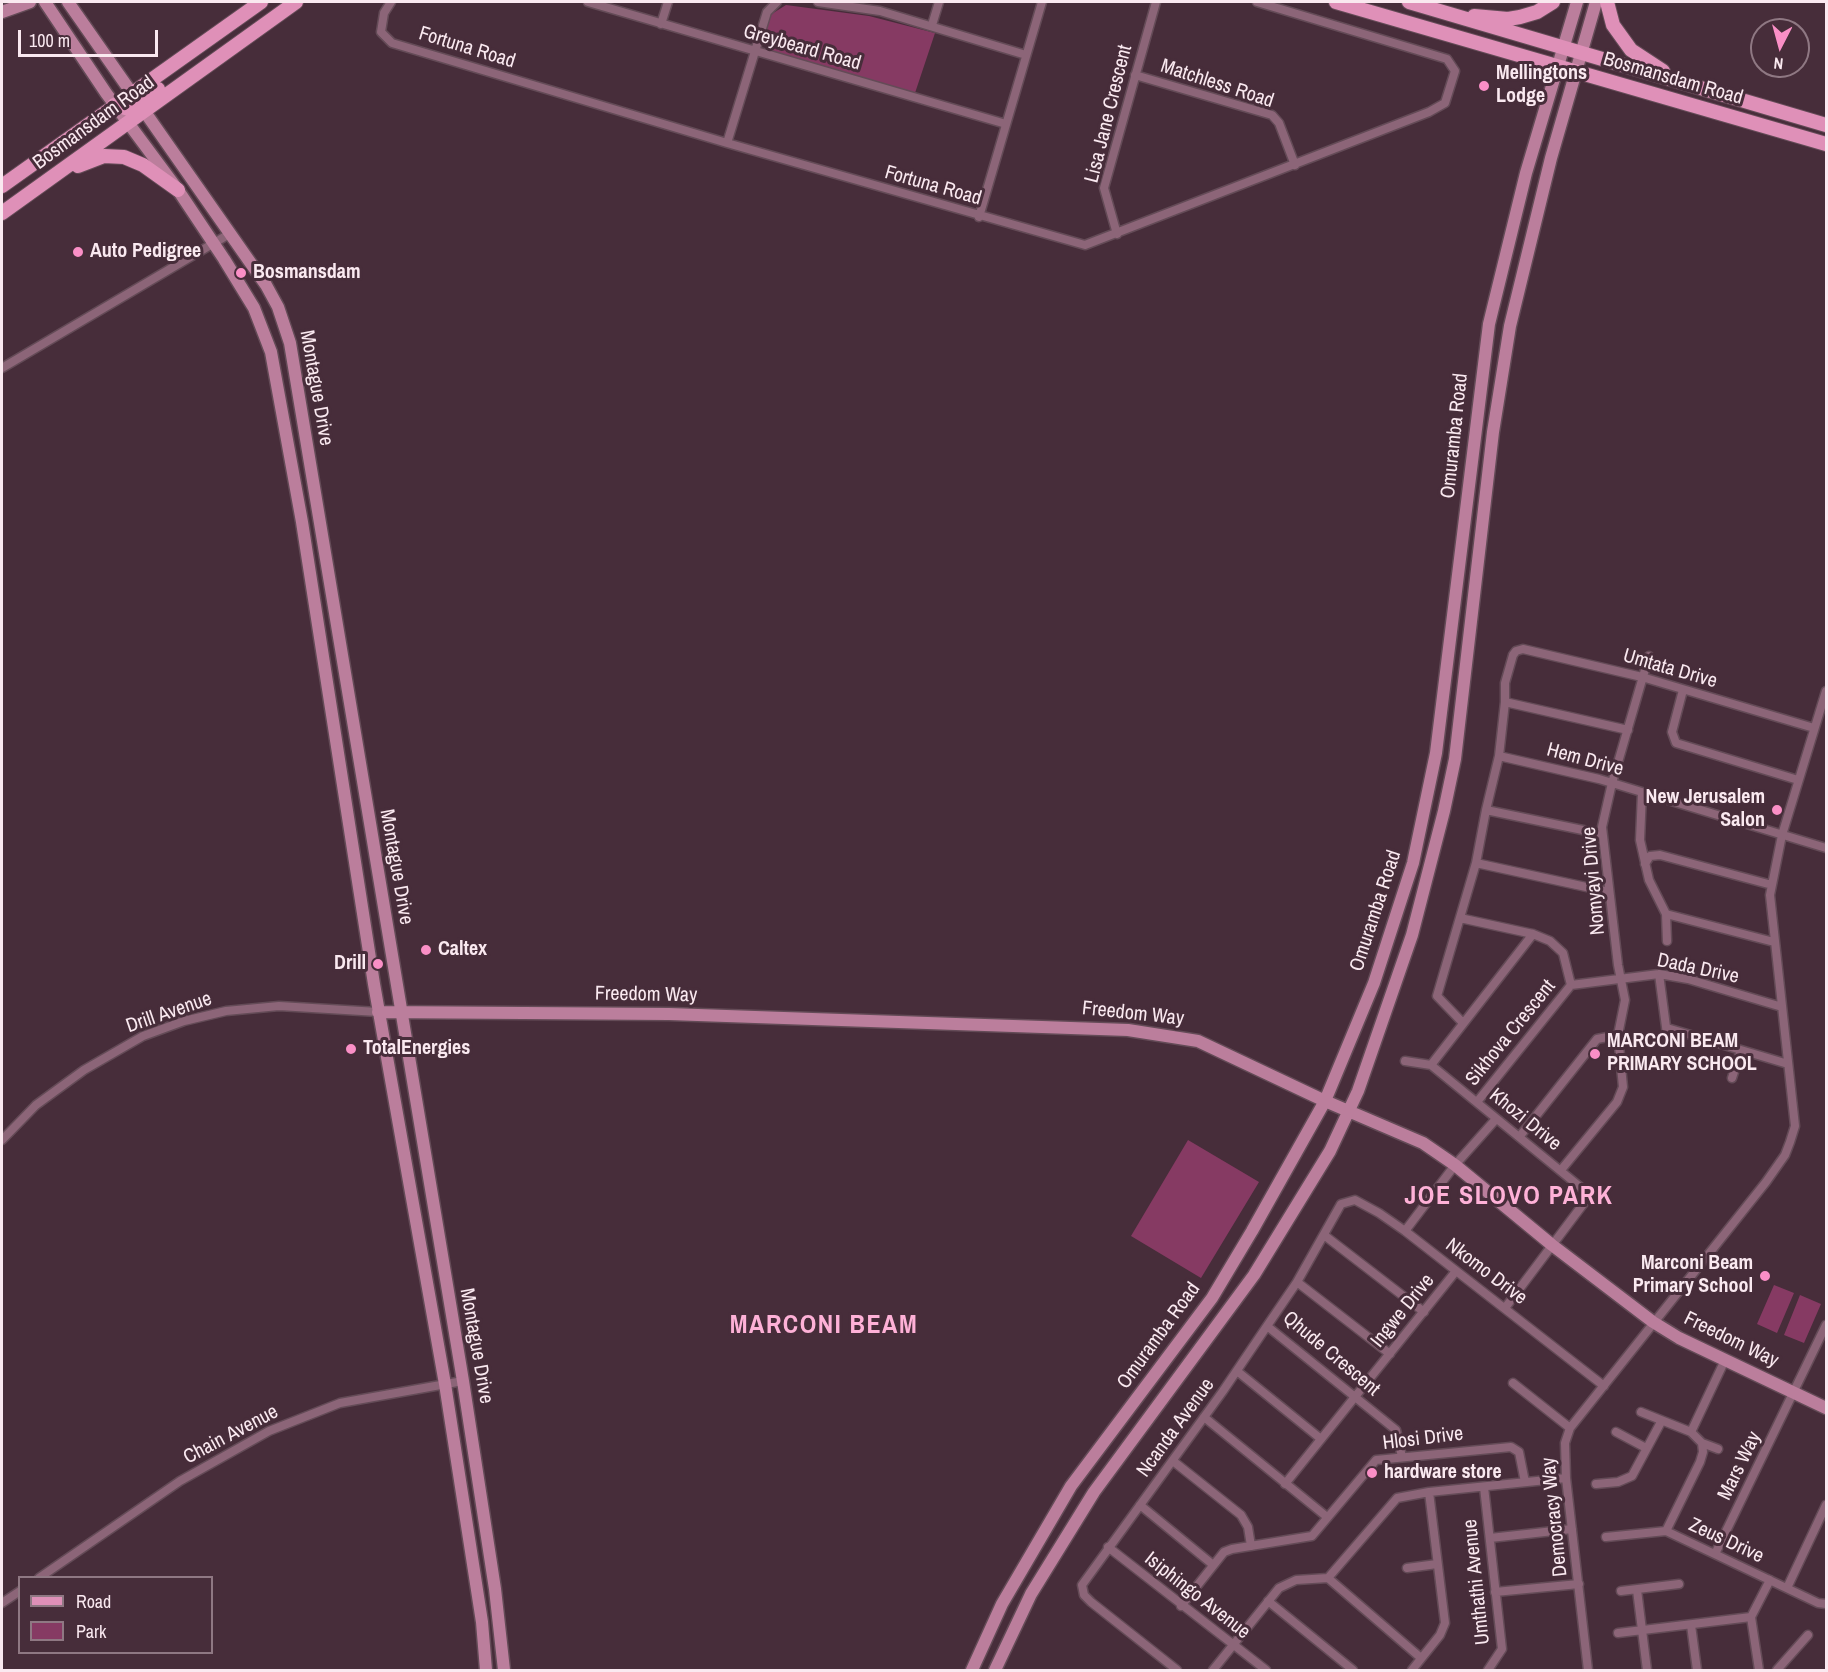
<!DOCTYPE html>
<style>
body{margin:0}
#map{position:relative;width:1828px;height:1672px;overflow:hidden;background:#472d3a;font-family:"Archivo Narrow",sans-serif}
canvas{display:block}
.frame{position:absolute;inset:0;border:3px solid #fae9f0;pointer-events:none}
.legend{position:absolute;left:18px;top:1576px;width:195px;height:78px;box-sizing:border-box;background:#472d3a;border:2px solid #8f7883;margin:0;padding:8px 10px;list-style:none;font-size:18px;color:#fae9f0}
.legend li{display:flex;align-items:center;gap:12px;height:30px}
.legend b{width:30px;border:2px solid #8f7883}
.north{position:absolute;left:1750px;top:18px;width:60px;height:60px;box-sizing:border-box;background:#472d3a;border:2px solid #8f7883;border-radius:50%;rotate:186deg;font-size:16px;font-weight:700;line-height:24px;text-align:center;color:#fae9f0}
.north::after{content:'';display:block;margin:auto;width:21px;height:27px;background:#fa8fc6;clip-path:polygon(50% 0,100% 100%,50% 72%,0 100%)}
.scale{position:absolute;left:18px;top:30px;width:140px;height:27px;box-sizing:border-box;border:3px solid #fae9f0;border-top:0;padding-left:8px;font-size:18px;line-height:21px;white-space:nowrap;color:#fae9f0;-webkit-text-stroke:4px #472d3a;paint-order:stroke}
</style>
<div id="map">
<canvas width="1828" height="1672"></canvas>
<div class="frame"></div>
<ul class="legend">
<li><b style="height:8px;background:#df90b8"></b>Road</li>
<li><b style="height:16px;background:#863a63"></b>Park</li>
</ul>
<div class="north">N</div>
<div class="scale">100 m</div>
</div>
<script>
const g = document.querySelector('canvas').getContext('2d');
g.lineJoin = 'round';
function fill(path, color) {
  g.fillStyle = color;
  g.fill(path, 'evenodd');
}
function poly(rows) {
  const path = new Path2D();
  for (const r of rows) {
    path.moveTo(r[0], r[1]);
    for (let i = 2; i < r.length; i += 2) path.lineTo(r[i], r[i + 1]);
  }
  return path;
}
function trace(path, color, width, dash) {
  g.strokeStyle = color;
  g.lineWidth = width;
  g.lineCap = dash ? 'butt' : 'round';
  g.setLineDash(dash || []);
  g.stroke(path);
}
function write(font, color, halo, rows, align = 'center') {
  g.font = font + ' "Archivo Narrow",sans-serif';
  g.lineWidth = 6;
  g.setLineDash([]);
  g.textBaseline = 'middle';
  g.strokeStyle = halo;
  g.fillStyle = color;
  for (const [text, x, y, turn = 0] of rows) {
    g.save();
    g.translate(x, y);
    g.rotate((+turn || 0) * Math.PI / 180);
    g.textAlign = isNaN(turn) ? turn : align;
    if (halo) g.strokeText(text, 0, 0);
    g.fillText(text, 0, 0);
    g.restore();
  }
}
fill(poly([
 [786,5,869,16,935,33,915,93,768,50,764,40,770,15],
 [1188,1140,1259,1182,1201,1278,1131,1236],
 [1774,1285,1794,1293,1777,1333,1757,1324],
 [1800,1295,1821,1304,1804,1343,1784,1335]
]), '#863a63');
const street = poly([
 [391,2,384,13,381,32,392,43,727,143,1085,245,1429,112,1445,103,1455,71,1447,59,1257,2],
 [588,2,1006,124],
 [818,2,880,11,1026,55],
 [661,24,668,2],
 [932,25,939,2],
 [1135,75,1272,115,1279,123,1295,165],
 [727,143,767,12,777,2],
 [979,217,1042,2],
 [1117,234,1104,188,1156,2],
 [2,368,231,233],
 [1683,690,1672,732,1676,743,1798,780],
 [1505,702,1499,756,1599,779,1826,848],
 [1628,730,1505,702,1505,683,1513,655,1516,651,1523,649,1642,677,1814,728],
 [1499,756,1486,810,1602,834],
 [1642,793,1640,840,1649,880,1666,914,1667,941],
 [1476,863,1609,892],
 [1645,864,1650,856,1660,855,1772,885],
 [1666,914,1774,942],
 [1460,918,1533,934,1550,941,1563,953,1571,985],
 [1659,974,1668,1042],
 [1571,985,1659,974,1688,979,1782,1007],
 [1463,1023,1437,996,1476,863,1486,810],
 [1667,1028,1788,1064],
 [1405,1061,1431,1065,1590,1195,1505,1308],
 [1431,1065,1533,934],
 [1732,1078,1741,1050],
 [1477,1102,1571,985],
 [1520,1136,1597,1039,1618,1035],
 [2,1140,36,1105,84,1070,143,1036,184,1021,226,1011,279,1006,378,1012],
 [1561,1170,1617,1102,1623,1087,1618,1035,1625,1000,1618,965,1602,827,1612,783,1649,656],
 [1405,1231,1455,1165,1496,1119],
 [1324,1235,1424,1312],
 [1297,1282,1341,1204,1355,1200,1379,1213,1405,1231,1604,1386],
 [1390,1354,1297,1282,1267,1326,1396,1430,1402,1457],
 [1237,1371,1321,1439],
 [1513,1383,1570,1428],
 [1641,1412,1691,1432,1702,1443,1718,1449],
 [1204,1417,1327,1517],
 [1616,1432,1646,1448],
 [1691,1432,1725,1360],
 [1173,1461,1241,1515,1248,1527,1251,1546],
 [1285,1484,1456,1271],
 [1596,1484,1618,1482,1632,1476,1661,1422],
 [1484,1487,1502,1649,1488,1670],
 [1140,1505,1212,1564],
 [1666,1531,1700,1462,1703,1452,1702,1443],
 [1606,1537,1666,1531,1818,1603,1826,1604],
 [1490,1538,1572,1529],
 [1108,1547,1266,1670],
 [1715,1554,1826,1325],
 [1407,1568,1437,1564],
 [39,1578,180,1481,269,1431,340,1403,463,1381],
 [1328,1578,1421,1658],
 [1787,1588,1826,1505],
 [1637,1590,1647,1670],
 [1621,1591,1679,1584],
 [1495,1592,1579,1584],
 [1268,1601,1353,1670],
 [2,1603,20,1591],
 [1181,1606,1224,1552,1232,1549,1312,1536,1376,1460,1511,1447,1519,1452,1525,1482],
 [1691,1625,1697,1670],
 [1618,1633,1751,1617],
 [1177,1670,1091,1602,1084,1595,1082,1585,1223,1391,1267,1326],
 [1213,1670,1279,1588,1296,1580,1328,1578,1397,1498,1429,1492,1566,1478],
 [1412,1670,1440,1635,1445,1623,1429,1492],
 [1588,1670,1566,1478,1565,1443,1570,1428,1766,1182,1785,1155,1790,1142,1795,1126,1770,895,1782,835,1826,691],
 [1759,1670,1751,1617,1770,1580],
 [1777,1670,1808,1635]
]);
const secondary = poly([
 [45,2,106,93,178,190,224,259,254,308,271,352,302,522,374,984,445,1384,482,1622,486,1670],
 [68,2,266,285,278,307,290,343,463,1381,495,1589,504,1670],
 [2,12,30,2],
 [378,1012,669,1014,1128,1030,1198,1041,1325,1101,1423,1143,1455,1165,1552,1245,1653,1322,1679,1338,1826,1408],
 [972,1670,1002,1604,1071,1486,1212,1298,1252,1231,1325,1101,1374,983,1413,863,1436,753,1489,324,1526,173,1577,2],
 [995,1670,1031,1594,1094,1492,1254,1275,1330,1151,1358,1091,1412,935,1444,811,1455,759,1493,432,1510,326,1551,158,1596,2]
]);
const primary = poly([
 [1336,2,1826,144],
 [1409,2,1826,125],
 [1607,2,1613,25,1631,50,1663,71],
 [1474,16,1508,19,1520,17,1537,12,1553,2],
 [114,105,129,109,158,89],
 [78,166,104,156,124,157,143,165,178,190],
 [2,186,261,2],
 [2,213,296,2]
]);
trace(street, '#644b57', 11);
trace(secondary, '#644b57', 15);
trace(primary, '#644b57', 16);
trace(street, '#8c6578', 8);
trace(secondary, '#bb7e9c', 12);
trace(primary, '#df90b8', 14);
for (const [x, y, r, color] of [
 [1484,86,6,"#fa8fc6"],
 [78,252,6,"#fa8fc6"],
 [241,273,6,"#fa8fc6"],
 [1777,810,6,"#fa8fc6"],
 [426,950,6,"#fa8fc6"],
 [378,964,6,"#fa8fc6"],
 [351,1049,6,"#fa8fc6"],
 [1595,1054,6,"#fa8fc6"],
 [1765,1276,6,"#fa8fc6"],
 [1372,1473,6,"#fa8fc6"]
]) {
  const dot = new Path2D();
  dot.arc(x, y, r, 0, 2 * Math.PI);
  g.fillStyle = color;
  g.fill(dot);
  trace(dot, '#472d3a', 2);
}
write('20px', '#fae9f0', '#472d3a', [
 ["Fortuna Road",467,48,17],
 ["Greybeard Road",802,48,16],
 ["Bosmansdam Road",1673,79,16],
 ["Matchless Road",1217,84,18],
 ["Lisa Jane Crescent",1109,114,-76],
 ["Bosmansdam Road",94,123,-36],
 ["Fortuna Road",933,186,16],
 ["Montague Drive",316,388,80],
 ["Omuramba Road",1455,436,-84],
 ["Umtata Drive",1670,669,16],
 ["Hem Drive",1585,760,15],
 ["Montague Drive",396,867,80],
 ["Nomyayi Drive",1594,881,-95],
 ["Omuramba Road",1376,911,-72],
 ["Dada Drive",1698,969,12],
 ["Freedom Way",646,995,1],
 ["Drill Avenue",169,1013,-19],
 ["Freedom Way",1133,1014,6],
 ["Sikhova Crescent",1511,1033,-51],
 ["Khozi Drive",1525,1120,39],
 ["Nkomo Drive",1486,1272,37],
 ["Ingwe Drive",1403,1311,-51],
 ["Omuramba Road",1159,1336,-54],
 ["Freedom Way",1731,1340,26],
 ["Montague Drive",476,1346,80],
 ["Qhude Crescent",1331,1354,40],
 ["Ncanda Avenue",1176,1428,-54],
 ["Chain Avenue",231,1435,-28],
 ["Hlosi Drive",1423,1439,-7],
 ["Mars Way",1740,1466,-64],
 ["Democracy Way",1555,1517,-96],
 ["Zeus Drive",1726,1541,25],
 ["Umthathi Avenue",1477,1582,-96],
 ["Isiphingo Avenue",1197,1596,38]
]);
write('bold 20px', '#fae9f0', '#472d3a', [
 ["Mellingtons",1496,74],
 ["Lodge",1496,97],
 ["Auto Pedigree",90,252],
 ["Bosmansdam",253,273],
 ["New Jerusalem",1765,798,"right"],
 ["Salon",1765,821,"right"],
 ["Caltex",438,950],
 ["Drill",366,964,"right"],
 ["MARCONI BEAM",1607,1042],
 ["PRIMARY SCHOOL",1607,1065],
 ["TotalEnergies",363,1049],
 ["Marconi Beam",1753,1264,"right"],
 ["Primary School",1753,1287,"right"],
 ["hardware store",1384,1473]
], 'left');
g.letterSpacing = '1.5px';
write('bold 26px', '#feb1d7', '#472d3a', [
 ["JOE SLOVO PARK",1509,1197],
 ["MARCONI BEAM",824,1326]
]);
g.letterSpacing = '0px';
</script>
